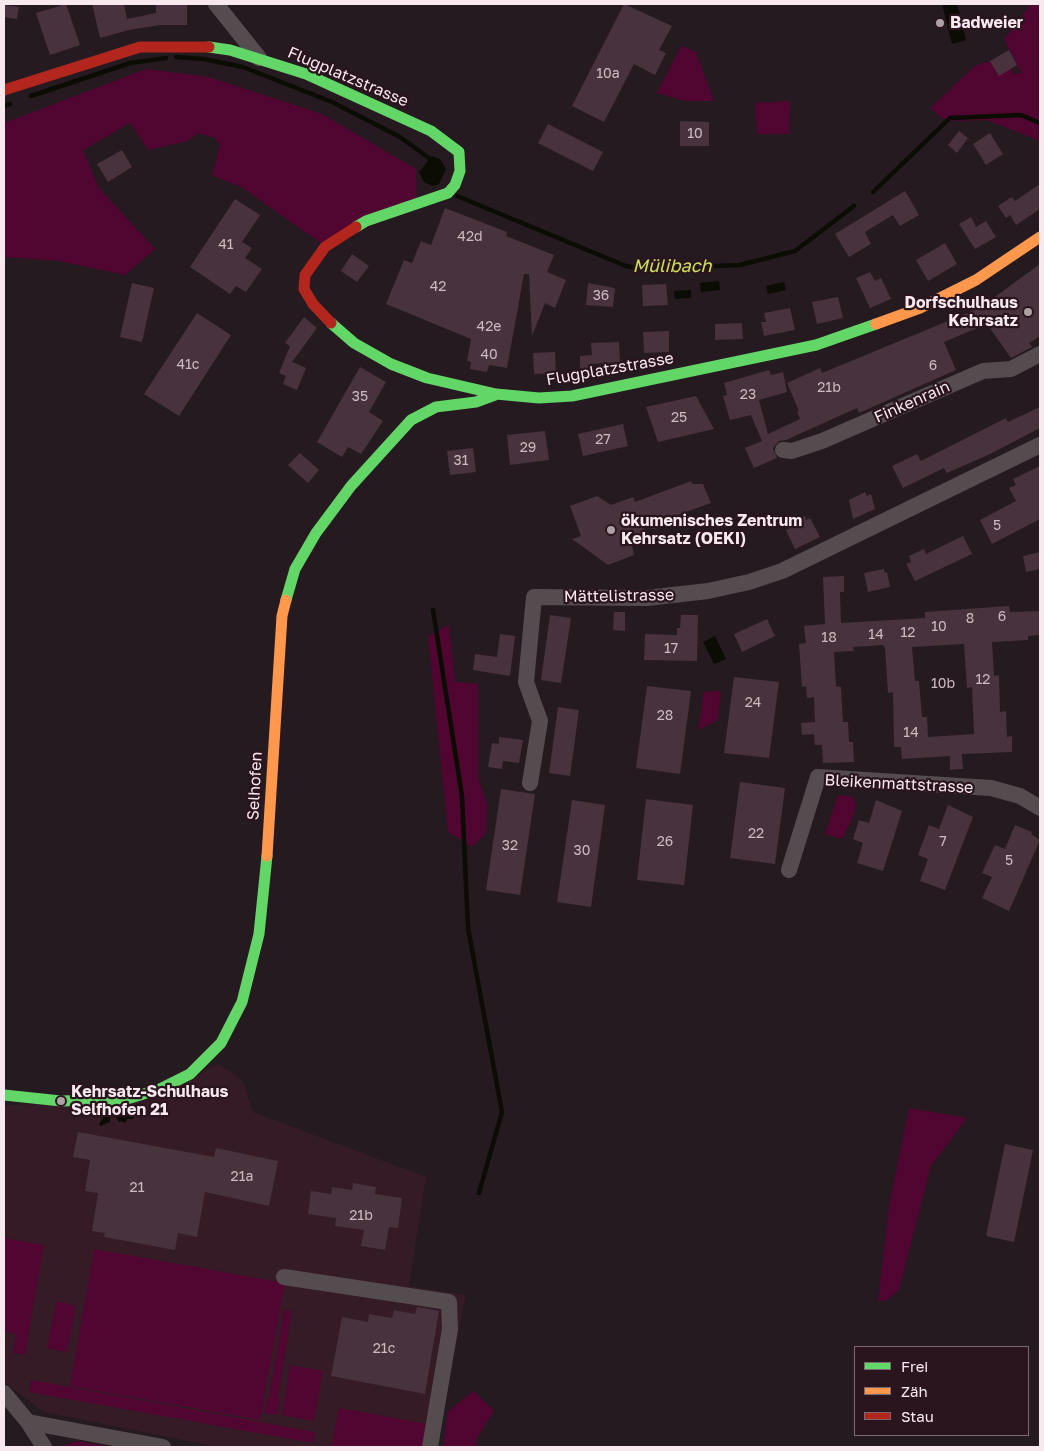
<!DOCTYPE html>
<meta charset="utf-8">
<style>
body{margin:0}
#map{position:relative;width:1044px;height:1451px;overflow:hidden;background:#251a1f;font-family:"Golos Text",sans-serif}
canvas{display:block}
.frame{position:absolute;inset:0;border:5px solid #f8e9ef;pointer-events:none}
.legend{position:absolute;left:854px;top:1346px;width:175px;height:90px;box-sizing:border-box;background:#2a151e;border:1px solid #7c6a72;margin:0;padding:6px 9px;list-style:none;font-size:15px;color:#f8e9ef}
.legend li{display:flex;align-items:center;gap:10px;height:25px}
.legend b{width:25px;border:1px solid #7c6a72}
</style>
<div id="map">
<canvas width="1044" height="1451"></canvas>
<div class="frame"></div>
<ul class="legend">
<li><b style="height:6px;background:#63d668"></b>Frei</li>
<li><b style="height:6px;background:#ff974d"></b>Zäh</li>
<li><b style="height:6px;background:#b3261e"></b>Stau</li>
</ul>
</div>
<script>
const g = document.querySelector('canvas').getContext('2d');
g.lineJoin = 'round';
function fill(path, color) {
  g.fillStyle = color;
  g.fill(path, 'evenodd');
}
function poly(rows) {
  const path = new Path2D();
  for (const r of rows) {
    path.moveTo(r[0], r[1]);
    for (let i = 2; i < r.length; i += 2) path.lineTo(r[i], r[i + 1]);
  }
  return path;
}
function trace(path, color, width, dash) {
  g.strokeStyle = color;
  g.lineWidth = width;
  g.lineCap = dash ? 'butt' : 'round';
  g.setLineDash(dash || []);
  g.stroke(path);
}
function write(font, color, halo, rows, align = 'center') {
  g.font = font + ' "Golos Text",sans-serif';
  g.lineWidth = 4.5;
  g.setLineDash([]);
  g.textBaseline = 'middle';
  g.strokeStyle = halo;
  g.fillStyle = color;
  for (const [text, x, y, turn = 0] of rows) {
    g.save();
    g.translate(x, y);
    g.rotate((+turn || 0) * Math.PI / 180);
    g.textAlign = isNaN(turn) ? turn : align;
    if (halo) g.strokeText(text, 0, 0);
    g.fillText(text, 0, 0);
    g.restore();
  }
}
fill(poly([
 [219,1064,243,1081,253,1112,426,1177,409,1286,466,1295,436,1447,218,1447,44,1412,4,1382,4,1105,149,1100]
]), '#341b25');
fill(poly([
 [1031,4,1040,4,1040,141,987,120,953,121,942,118,930,108,976,65,990,61,1011,69,1015,75,1021,72,1004,39],
 [681,46,696,52,714,101,685,101,657,93],
 [146,69,209,77,322,114,416,169,417,205,325,246,241,187,212,175,220,145,215,138,198,133,187,141,148,150,130,123,83,150,99,188,155,249,125,275,59,261,4,257,4,123],
 [790,101,789,134,757,134,755,103],
 [449,625,455,682,478,684,478,777,487,803,486,833,472,847,448,832,428,636],
 [721,691,718,720,698,730,704,692],
 [838,795,853,797,856,805,852,819,842,839,825,834],
 [909,1108,967,1118,931,1166,899,1290,886,1301,878,1301,889,1206],
 [4,1238,44,1245,25,1355,13,1353,16,1334,4,1332],
 [94,1249,285,1283,260,1420,70,1386],
 [56,1301,76,1306,67,1352,47,1348],
 [284,1310,292,1311,278,1399,280,1399,277,1415,264,1413,267,1397,269,1397],
 [290,1365,323,1371,314,1421,282,1415],
 [31,1380,315,1432,313,1443,29,1392],
 [474,1391,494,1411,476,1440,477,1447,443,1447,448,1411],
 [339,1408,428,1424,423,1447,331,1447],
 [78,1441,112,1447,59,1447]
]), '#500630');
fill(poly([
 [942,4,957,4,966,40,952,44],
 [432,156,440,159,446,169,439,184,432,186,424,182,419,172],
 [719,281,720,290,701,292,700,283],
 [784,282,786,290,768,294,766,286],
 [691,290,691,298,675,299,674,291],
 [715,636,726,659,714,664,703,642],
 [109,1109,119,1112,134,1110,136,1113,133,1119,127,1119,125,1123,121,1121,119,1122,114,1115,110,1116,110,1122,100,1126,99,1124]
]), '#0b0c03');
trace(poly([
 [176,57,204,59,243,67,332,102,400,137,429,158,431,161],
 [31,96,130,63,166,58],
 [4,106,10,104],
 [873,192,950,118,1021,115,1040,123],
 [457,196,626,266,640,269,740,265,795,251,854,206],
 [433,610,462,796,468,928,502,1112,479,1193]
]), '#0b0c03', 4.5);
fill(poly([
 [66,4,80,45,50,55,36,13],
 [92,4,124,4,127,19,156,13,156,4,187,4,187,25,160,25,129,30,100,38],
 [624,4,672,26,659,50,666,53,655,75,634,64,604,122,572,106],
 [4,5,19,7,17,19,4,17],
 [1009,50,1017,65,999,76,990,61],
 [680,121,709,122,709,146,680,146],
 [548,124,603,152,593,171,538,143],
 [959,131,968,138,957,153,948,145],
 [990,133,1003,154,986,165,973,144],
 [122,150,132,167,108,182,97,164],
 [1040,184,1040,209,1016,225,1010,215,1006,218,998,206,1012,197,1015,201],
 [905,191,919,215,900,226,893,215,865,232,871,244,849,257,835,234],
 [235,199,260,215,242,242,252,248,245,258,262,269,246,292,236,286,230,294,190,267],
 [445,208,507,232,506,236,554,255,547,272,566,280,555,308,545,303,532,336,529,274,524,274,507,368,489,365,487,372,470,369,471,362,467,361,471,339,386,304,404,260,412,263,421,241,431,245],
 [971,217,976,227,986,221,996,237,975,249,959,224],
 [945,243,957,264,928,281,916,260],
 [352,254,369,266,357,282,341,271],
 [1040,264,1040,336,1029,343,1032,347,1011,358,987,324,944,342,956,370,859,413,857,408,786,440,779,441,773,448,777,458,754,468,745,448,762,441,751,415,730,420,723,396,727,395,724,383,769,370,771,375,783,372,787,392,759,400,768,434,800,419,797,412,799,411,787,383,820,368,822,373,994,302,992,299],
 [870,272,875,281,881,278,891,299,870,308,856,278],
 [132,283,154,288,142,342,120,337],
 [588,283,615,288,613,307,586,305],
 [666,284,668,305,643,306,642,285],
 [838,297,843,318,817,324,812,302],
 [790,308,795,330,764,336,761,322,766,322,764,313],
 [197,313,231,335,179,416,144,394],
 [304,317,317,328,292,362,306,368,297,390,283,384,286,376,279,373,290,346,285,343],
 [742,323,743,339,715,340,715,324],
 [669,331,669,352,644,353,643,332],
 [619,342,620,362,592,364,593,369,580,369,580,356,592,355,591,343],
 [555,352,556,373,534,374,533,353],
 [360,367,386,382,369,412,383,421,361,454,348,447,342,457,317,442],
 [696,396,714,429,658,442,646,407],
 [1040,407,1040,428,990,454,947,473,944,468,903,488,892,466,917,454,921,461,1006,418,1008,422],
 [623,424,628,446,583,456,578,434],
 [545,431,549,460,510,465,507,435],
 [473,448,476,472,450,475,447,451],
 [300,453,319,470,308,483,288,465],
 [1040,466,1040,519,992,544,980,520,1016,501,1009,488,1016,485,1013,479],
 [691,481,692,484,703,484,711,503,666,519,668,524,656,529,644,528,643,542,632,546,634,555,608,565,572,539,581,536,570,506,597,496,611,505,633,497,635,502],
 [865,492,867,496,871,494,875,509,853,519,849,500],
 [805,516,806,520,810,518,820,537,795,549,786,530,790,528,788,524],
 [963,536,972,554,915,581,906,564,911,562,909,556,924,549,926,554],
 [1040,552,1040,569,1026,572,1023,556],
 [884,569,885,573,887,572,890,587,868,592,864,573],
 [844,576,844,592,840,592,841,623,925,618,925,612,994,607,1009,606,1010,612,1040,611,1040,635,1028,636,1028,640,992,642,994,676,999,675,1000,712,1006,711,1007,737,1012,736,1012,752,962,754,963,769,957,769,950,770,950,756,902,759,901,747,894,747,893,692,888,693,885,648,883,645,869,646,853,647,854,651,834,652,836,686,841,687,843,722,848,722,849,742,853,742,854,762,823,763,822,745,815,745,814,734,802,735,801,723,815,722,814,697,807,698,806,686,802,687,799,644,806,643,804,626,825,624,823,577],
 [964,644,967,688,972,687,974,734,928,737,927,717,922,717,919,681,915,681,912,647],
 [614,612,625,612,625,631,613,630],
 [550,615,571,618,561,683,541,680],
 [681,615,698,615,697,661,644,660,645,634,677,635,677,628,680,628],
 [767,619,775,636,742,652,734,634],
 [500,634,515,636,510,676,473,670,475,654,497,657],
 [734,677,779,682,769,758,724,753],
 [647,686,691,691,680,774,636,768],
 [558,707,579,710,570,776,549,773],
 [499,737,523,740,519,763,503,761,502,769,488,767,492,743,499,744],
 [740,782,785,788,775,864,730,858],
 [501,789,535,794,520,895,486,890],
 [646,799,693,805,684,885,637,880],
 [572,800,605,805,591,907,557,902],
 [876,800,902,811,883,871,857,863,863,843,853,839,859,820,869,823],
 [948,805,973,817,945,890,920,881,928,859,918,855,929,825,939,829],
 [1015,825,1032,832,1031,834,1040,840,1009,911,982,898,992,877,982,873,995,845,1005,849],
 [78,1132,214,1157,216,1148,278,1161,269,1206,205,1192,197,1237,178,1233,175,1250,104,1237,105,1233,92,1231,98,1193,85,1191,90,1160,73,1157],
 [1005,1144,1033,1150,1014,1242,986,1236],
 [353,1183,376,1187,375,1194,402,1198,398,1228,389,1227,385,1250,361,1246,364,1230,335,1226,336,1218,308,1214,311,1191,331,1194,332,1187,352,1190],
 [417,1307,439,1311,425,1394,331,1376,342,1317,368,1322,369,1314,392,1318,394,1310,415,1314]
]), '#48323d');
trace(poly([
 [216,4,259,58],
 [783,450,792,451,822,441,983,371,1011,369,1040,354],
 [530,783,540,721,526,682,534,597,647,598,708,591,749,582,782,571,1040,445],
 [789,870,818,777,991,788,1020,796,1040,808],
 [284,1277,449,1302,450,1329,430,1447],
 [4,1393,28,1422,44,1447],
 [28,1422,163,1447]
]), '#554c50', 16);
trace(poly([
 [209,47,230,50,306,74,431,131,459,152,460,171,455,185,448,193,366,221,356,227],
 [331,323,354,343,391,364,427,378,496,394,539,398,572,396,816,345,876,324],
 [286,600,295,569,316,533,351,486,411,420,436,407,476,402,495,395],
 [4,1095,61,1101,127,1099,160,1089,190,1074,221,1043,242,1002,259,934,267,856]
]), '#63d668', 11);
trace(poly([
 [876,324,920,308,976,280,1040,237],
 [267,856,282,616,286,600]
]), '#ff974d', 11);
trace(poly([
 [4,90,140,47,209,47],
 [331,323,313,304,304,289,305,275,325,247,356,227]
]), '#b3261e', 11);
for (const [x, y, r, color] of [
 [940,23,5,"#aea1a6"],
 [1028,312,5,"#aea1a6"],
 [611,530,5,"#aea1a6"],
 [61,1101,5,"#aea1a6"]
]) {
  const dot = new Path2D();
  dot.arc(x, y, r, 0, 2 * Math.PI);
  g.fillStyle = color;
  g.fill(dot);
  trace(dot, '#2a151e', 2);
}
write('14px', '#ccbbc2', null, [
 ["10a",608,74],
 ["10",695,134],
 ["42d",470,237],
 ["41",226,245],
 ["42",438,287],
 ["36",601,296],
 ["42e",489,327],
 ["40",489,355],
 ["41c",188,365],
 ["6",933,366],
 ["21b",829,388],
 ["23",748,395],
 ["35",360,397],
 ["25",679,418],
 ["27",603,440],
 ["29",528,448],
 ["31",461,461],
 ["5",997,526],
 ["6",1002,617],
 ["8",970,619],
 ["10",939,627],
 ["12",908,633],
 ["14",876,635],
 ["18",829,638],
 ["17",671,649],
 ["12",983,680],
 ["10b",943,684],
 ["24",753,703],
 ["28",665,716],
 ["14",911,733],
 ["22",756,834],
 ["26",665,842],
 ["7",943,842],
 ["32",510,846],
 ["30",582,851],
 ["5",1009,861],
 ["21a",242,1177],
 ["21",137,1188],
 ["21b",361,1216],
 ["21c",384,1349]
]);
write('bold 16px', '#f8e9ef', '#2a151e', [
 ["Badweier",950,23],
 ["Dorfschulhaus",1018,303,"right"],
 ["Kehrsatz",1018,321,"right"],
 ["ökumenisches Zentrum",621,521],
 ["Kehrsatz (OEKI)",621,539],
 ["Kehrsatz-Schulhaus",71,1092],
 ["Selfhofen 21",71,1110]
], 'left');
write('16px', '#f8e9ef', '#2a151e', [
 ["Flugplatzstrasse",348,77,23],
 ["Flugplatzstrasse",610,369,-10],
 ["Finkenrain",912,402,-24],
 ["Mättelistrasse",619,596,-1],
 ["Bleikenmattstrasse",899,784,3],
 ["Selhofen",255,786,-87]
]);
write('italic 18px', '#cce05d', '#2a151e', [
 ["Mülibach",672,266]
]);
</script>
